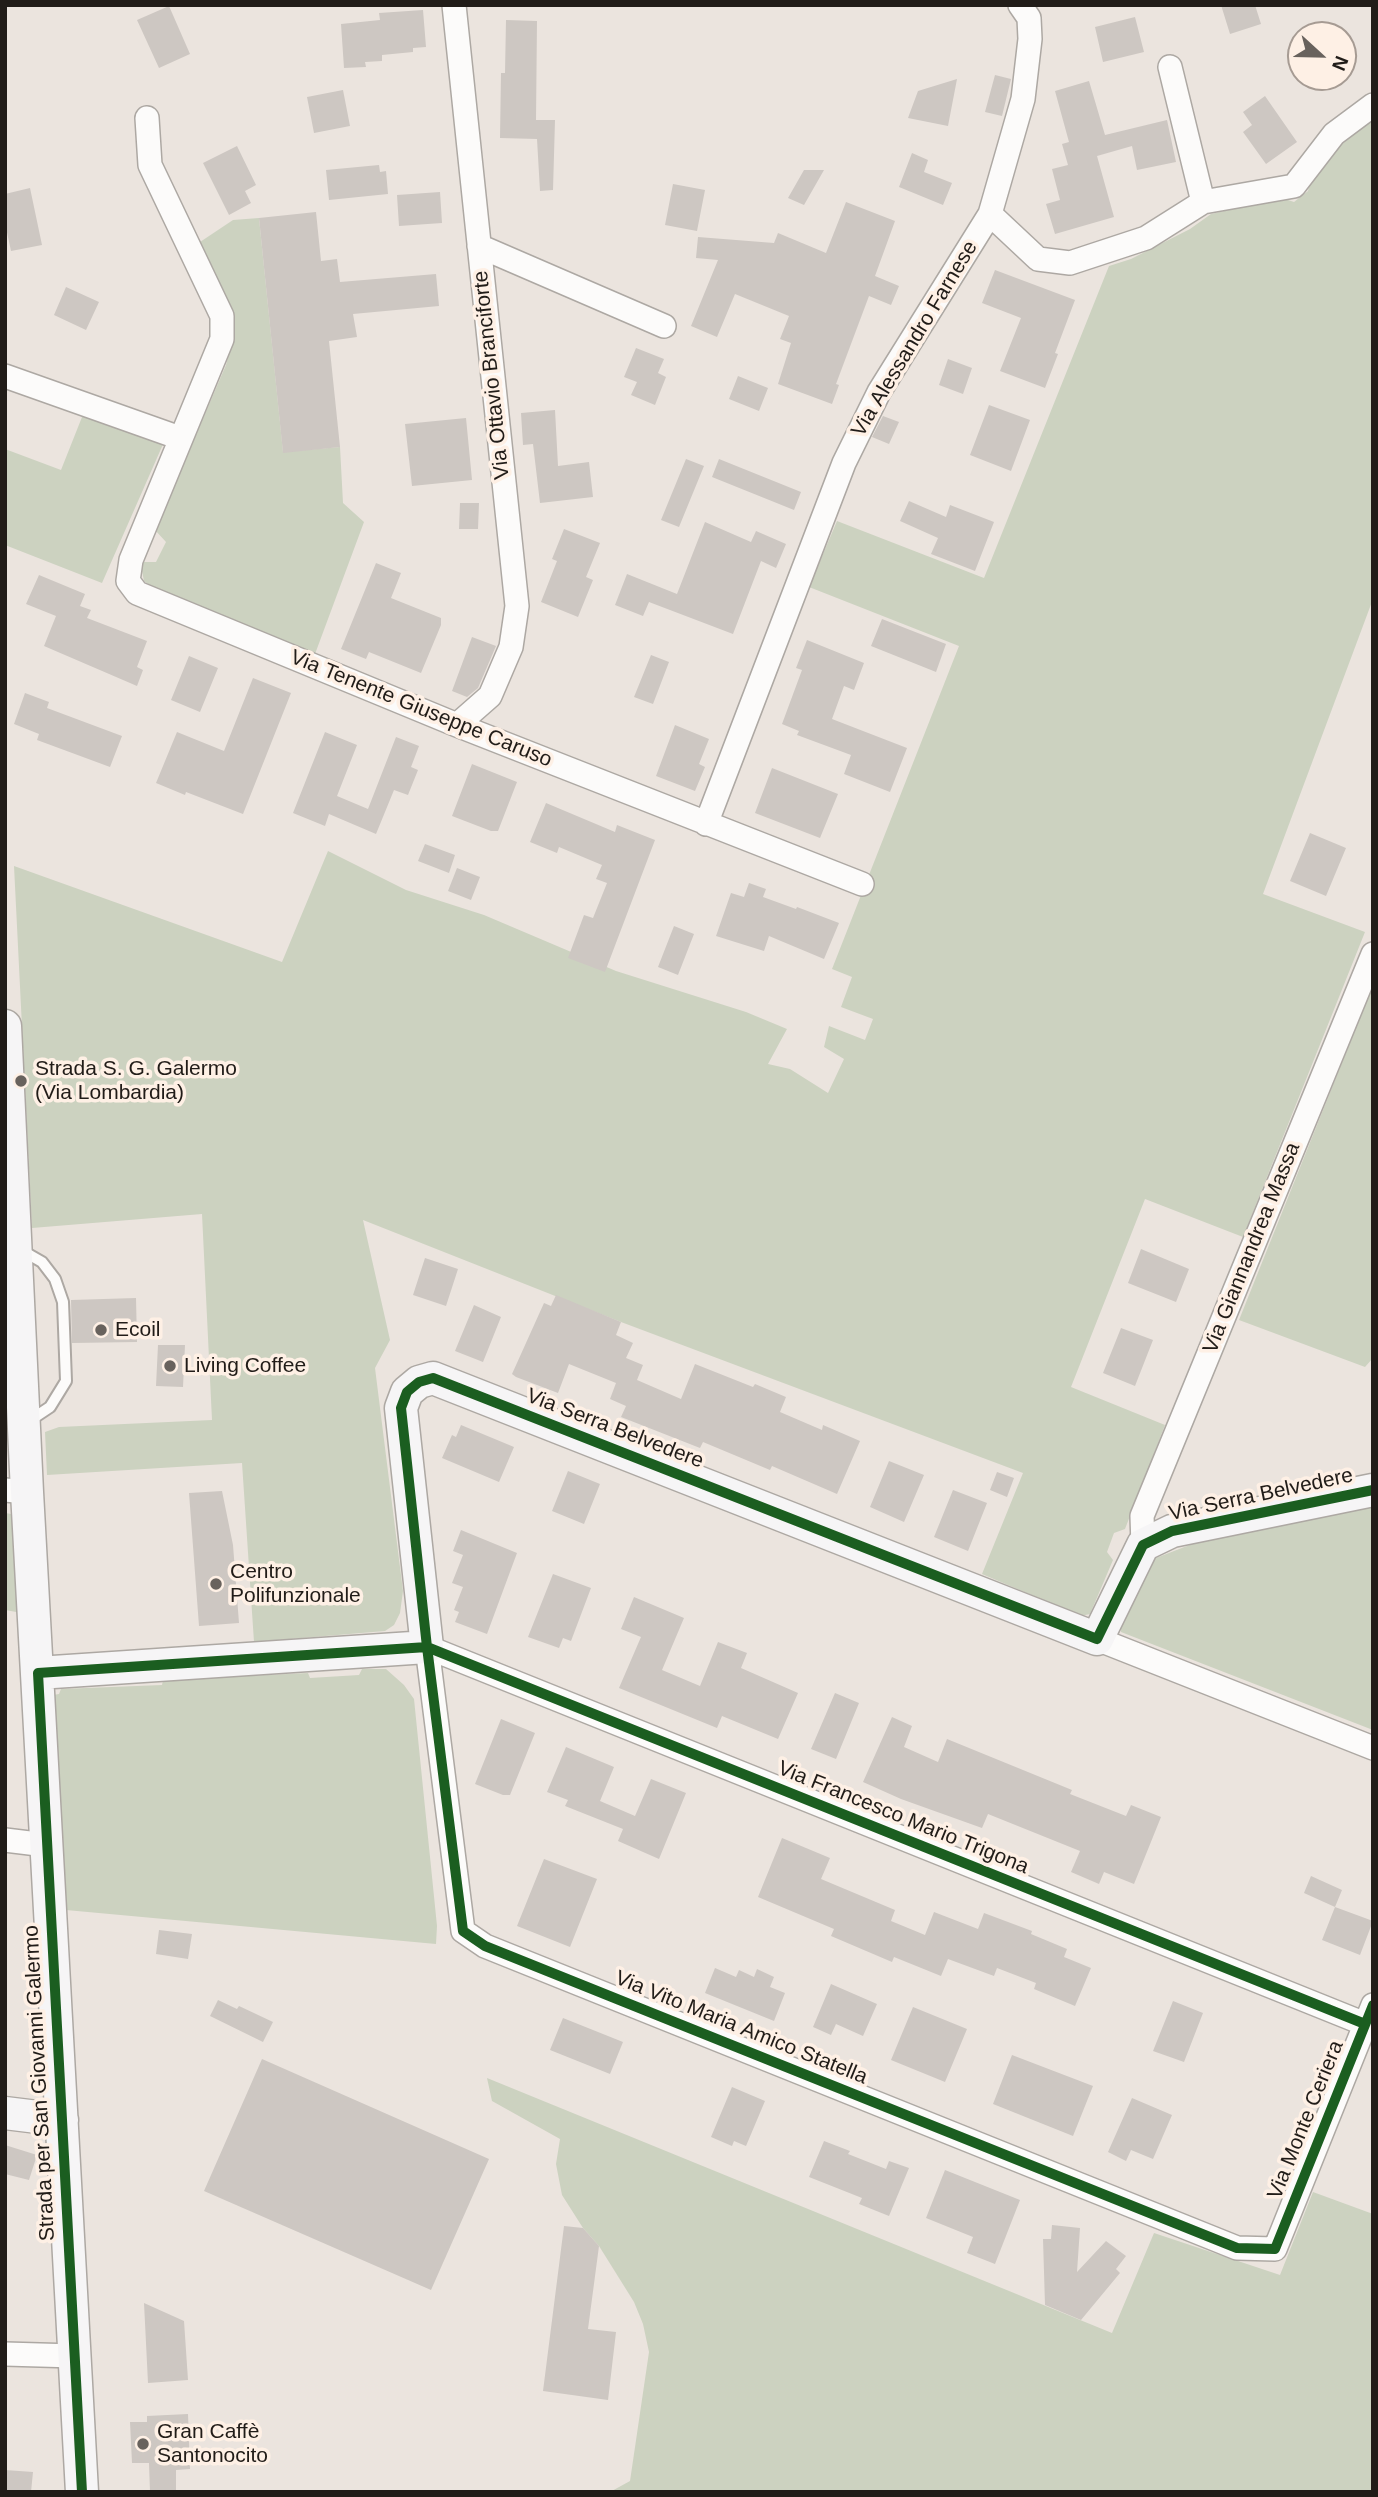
<!DOCTYPE html>
<meta charset="utf-8">
<style>
body{margin:0}
#map{position:relative;width:1378px;height:2497px;overflow:hidden;background:#ebe4de;font-family:Helvetica,sans-serif}
canvas{display:block}
.frame{position:absolute;inset:0;border:7px solid #211c18;pointer-events:none}
.north{position:absolute;left:1287px;top:21px;width:70px;height:70px;box-sizing:border-box;background:#fef0e5;border:2px solid #a69b93;border-radius:50%;rotate:112deg;font-size:19px;font-weight:700;line-height:28px;text-align:center;color:#211c18}
.north::after{content:'';display:block;margin:auto;width:24px;height:32px;background:#68625d;clip-path:polygon(50% 0,100% 100%,50% 72%,0 100%)}
</style>
<div id="map">
<canvas width="1378" height="2497"></canvas>
<div class="frame"></div>
<div class="north">N</div>
</div>
<script>
const g = document.querySelector('canvas').getContext('2d');
g.lineJoin = 'round';
function fill(path, color) {
  g.fillStyle = color;
  g.fill(path, 'evenodd');
}
function poly(rows) {
  const path = new Path2D();
  for (const r of rows) {
    path.moveTo(r[0], r[1]);
    for (let i = 2; i < r.length; i += 2) path.lineTo(r[i], r[i + 1]);
  }
  return path;
}
function trace(path, color, width, dash) {
  g.strokeStyle = color;
  g.lineWidth = width;
  g.lineCap = dash ? 'butt' : 'round';
  g.setLineDash(dash || []);
  g.stroke(path);
}
function write(font, color, halo, rows, align = 'center') {
  g.font = font + ' Helvetica,sans-serif';
  g.lineWidth = 7;
  g.setLineDash([]);
  g.textBaseline = 'middle';
  g.strokeStyle = halo;
  g.fillStyle = color;
  for (const [text, x, y, turn = 0] of rows) {
    g.save();
    g.translate(x, y);
    g.rotate((+turn || 0) * Math.PI / 180);
    g.textAlign = isNaN(turn) ? turn : align;
    if (halo) g.strokeText(text, 0, 0);
    g.fillText(text, 0, 0);
    g.restore();
  }
}
fill(poly([
 [1373,119,1373,599,1263,894,1365,932,1243,1237,1145,1199,1071,1387,1165,1425,1125,1529,1114,1533,1107,1552,1113,1560,1090,1614,1081,1616,982,1574,1023,1473,621,1322,363,1220,390,1340,375,1368,403,1591,400,1613,394,1625,385,1631,254,1642,242,1463,47,1475,45,1432,59,1427,212,1420,202,1214,32,1228,14,866,282,962,328,851,406,890,484,915,616,971,746,1012,787,1029,768,1064,790,1069,828,1093,844,1059,824,1047,829,1026,865,1040,873,1019,841,1007,852,977,832,969,959,646,809,587,837,521,984,578,1109,266,1131,259,1190,229,1211,214,1282,198,1294,202,1308,191,1311,178,1341,145],
 [259,218,283,452,340,447,343,503,364,522,315,654,155,589,144,581,142,571,142,562,156,562,166,542,155,530,226,365,233,337,232,315,200,242,233,220],
 [84,412,164,442,102,583,5,545,5,449,61,470],
 [1373,985,1373,1358,1365,1367,1239,1320],
 [1373,1503,1373,1730,1121,1632,1121,1612,1142,1568,1156,1558,1205,1539],
 [5,1513,18,1515,22,1613,5,1610],
 [362,1669,386,1669,404,1685,414,1699,437,1926,436,1944,66,1910,53,1695,59,1694,61,1689,162,1685,163,1680,308,1673,310,1678,359,1675],
 [487,2078,1112,2333,1154,2233,1280,2275,1313,2192,1373,2214,1373,2492,610,2492,630,2481,649,2352,643,2324,634,2302,599,2246,583,2228,562,2195,556,2164,560,2139,492,2101]
]), '#ccd2c0');
fill(poly([
 [1221,5,1255,5,1261,24,1230,34],
 [169,6,190,54,159,68,137,20],
 [423,10,426,47,413,48,413,52,382,55,382,61,365,62,366,67,344,68,341,24,380,20,379,13],
 [1135,17,1144,52,1103,62,1095,27],
 [506,20,537,21,536,120,555,120,553,190,540,191,537,139,500,138,501,73,505,73],
 [995,75,1011,79,1002,116,985,112],
 [957,79,948,126,908,118,918,91],
 [1089,81,1105,135,1167,120,1176,162,1137,170,1132,146,1097,156,1114,217,1055,234,1046,204,1060,200,1052,169,1068,165,1062,144,1069,142,1055,91],
 [343,90,350,126,314,133,307,97],
 [1265,96,1297,142,1266,164,1243,132,1252,125,1243,112],
 [237,146,256,185,245,191,251,203,229,215,203,163],
 [912,153,928,160,924,172,952,183,943,205,899,187],
 [379,165,380,172,386,171,388,194,329,200,326,170],
 [804,170,824,170,804,205,788,198],
 [673,184,705,190,697,231,665,225],
 [30,188,42,245,11,251,5,223,5,194],
 [440,192,442,223,399,226,397,195],
 [846,202,895,221,875,276,899,286,891,305,869,296,836,384,839,385,832,404,778,384,791,343,780,339,789,316,735,294,717,337,691,326,718,260,696,258,698,237,774,243,778,233,826,253],
 [316,212,321,261,337,259,340,282,436,274,439,306,353,314,357,337,329,341,340,447,283,453,259,218],
 [995,270,1075,300,1055,353,1058,354,1045,388,1000,371,1021,318,982,303],
 [66,287,99,302,86,330,54,315],
 [636,348,664,359,658,373,666,377,655,405,631,395,637,382,624,377],
 [948,359,972,368,963,394,939,385],
 [738,376,768,388,759,411,729,399],
 [989,405,1030,420,1011,471,970,455],
 [555,410,558,466,589,462,593,497,540,503,533,444,523,445,521,413],
 [883,416,899,422,889,444,872,437],
 [466,418,472,480,412,486,405,424],
 [686,459,704,466,679,527,661,520],
 [719,459,801,492,794,510,712,477],
 [909,501,946,517,950,505,994,522,975,571,931,554,938,538,900,521],
 [460,503,479,503,478,529,459,529],
 [705,522,751,542,756,531,786,544,776,568,761,561,733,634,649,602,643,616,615,605,627,574,677,594],
 [564,529,600,543,586,577,593,580,578,617,541,602,557,561,552,559],
 [376,563,401,573,391,598,441,618,441,625,421,673,369,652,366,659,341,649],
 [39,575,85,594,80,606,91,610,87,618,147,641,137,667,143,670,137,686,44,646,56,616,26,604],
 [882,619,946,644,936,672,871,646],
 [472,637,496,646,478,688,467,697,452,691],
 [807,640,864,663,854,690,844,686,832,719,907,748,890,792,844,774,851,755,797,735,799,731,782,724,802,670,796,668],
 [651,655,669,662,653,704,634,697],
 [189,656,218,668,200,712,171,700],
 [253,678,291,693,243,814,186,792,185,795,156,783,177,732,224,751],
 [25,693,49,702,47,708,122,736,110,767,37,740,39,734,14,724],
 [675,725,709,739,699,764,705,767,695,791,656,776],
 [325,732,357,745,337,796,368,809,396,737,419,746,411,767,418,770,408,795,394,790,376,834,329,814,325,826,293,813],
 [472,764,517,782,498,831,491,831,452,816],
 [772,768,838,794,820,838,755,813],
 [546,803,615,832,617,825,655,840,605,972,568,958,584,915,593,918,607,883,596,879,602,865,559,847,557,853,530,842],
 [1310,833,1346,848,1326,896,1290,881],
 [425,844,455,855,449,873,418,861],
 [457,868,480,877,471,900,448,891],
 [749,883,766,889,763,897,796,909,797,907,839,923,824,959,769,936,764,951,716,936,731,893,744,897],
 [674,926,694,934,678,975,658,967],
 [1141,1249,1189,1269,1176,1302,1128,1283],
 [425,1258,458,1269,446,1306,413,1295],
 [556,1295,621,1322,616,1335,633,1343,626,1358,643,1365,637,1380,681,1399,695,1364,753,1387,755,1384,786,1397,780,1412,822,1430,823,1425,860,1441,837,1494,772,1466,770,1470,703,1442,700,1448,621,1417,626,1406,610,1399,616,1383,569,1364,558,1393,516,1377,512,1374,544,1303,551,1306],
 [136,1298,137,1342,72,1343,71,1300],
 [474,1305,501,1317,483,1362,455,1351],
 [1121,1328,1153,1340,1135,1386,1103,1373],
 [158,1345,185,1345,183,1387,156,1386],
 [461,1425,514,1447,499,1482,442,1458,452,1435,456,1437],
 [889,1461,924,1475,904,1522,870,1507],
 [568,1471,600,1484,584,1524,552,1511],
 [997,1472,1014,1478,1007,1497,990,1490],
 [953,1490,987,1503,968,1551,934,1537],
 [222,1491,233,1545,239,1623,199,1626,189,1493],
 [461,1530,517,1553,487,1634,455,1622,459,1612,454,1610,463,1587,452,1583,463,1555,453,1551],
 [553,1574,591,1588,571,1641,563,1638,559,1648,528,1637],
 [634,1597,684,1618,662,1670,700,1686,718,1642,747,1653,741,1668,798,1693,778,1739,722,1716,717,1728,619,1688,641,1637,621,1629],
 [835,1693,859,1703,836,1759,811,1749],
 [892,1717,912,1726,904,1747,938,1762,947,1739,1072,1790,1070,1794,1126,1816,1131,1805,1161,1817,1134,1884,1104,1872,1099,1884,1071,1872,1080,1851,988,1814,982,1828,901,1799,863,1782],
 [501,1719,535,1733,510,1795,503,1795,475,1784],
 [566,1747,614,1767,600,1801,635,1816,651,1779,686,1793,659,1859,618,1841,623,1829,565,1806,568,1800,547,1792],
 [782,1838,830,1858,821,1879,895,1910,891,1921,925,1935,934,1912,978,1929,984,1913,1032,1931,1031,1934,1067,1949,1064,1957,1091,1968,1075,2006,1034,1989,1036,1983,997,1968,994,1976,948,1959,941,1976,894,1957,892,1962,831,1936,834,1929,758,1897],
 [544,1859,597,1879,570,1947,517,1926],
 [1311,1876,1342,1890,1335,1907,1304,1893],
 [1335,1907,1373,1921,1360,1955,1322,1940],
 [159,1930,192,1934,188,1959,156,1954],
 [715,1968,736,1977,739,1970,754,1977,757,1969,774,1977,770,1987,785,1993,774,2021,705,1993],
 [831,1984,877,2004,863,2036,836,2024,831,2035,813,2027],
 [218,2000,237,2009,239,2006,273,2022,263,2042,210,2016],
 [1173,2001,1203,2013,1184,2062,1153,2051],
 [913,2007,967,2029,945,2082,891,2060],
 [563,2018,623,2042,610,2074,550,2050],
 [1012,2055,1093,2086,1073,2136,993,2104],
 [262,2059,489,2159,431,2290,204,2191],
 [732,2087,765,2101,746,2146,734,2141,732,2146,711,2137],
 [1132,2098,1172,2115,1153,2159,1131,2150,1126,2161,1108,2152],
 [824,2141,850,2151,848,2154,886,2169,889,2161,909,2168,889,2216,859,2204,862,2198,809,2177],
 [5,2145,37,2155,29,2180,5,2174],
 [945,2170,1020,2200,995,2264,967,2253,973,2237,926,2218],
 [1052,2225,1080,2228,1077,2272,1106,2241,1126,2256,1116,2269,1120,2273,1081,2320,1045,2305,1043,2239,1051,2239],
 [564,2226,583,2228,599,2246,588,2329,616,2332,608,2400,543,2391],
 [144,2303,184,2321,188,2380,148,2383],
 [188,2414,190,2469,176,2470,176,2492,150,2492,149,2463,132,2463,130,2422,147,2422,147,2416],
 [5,2470,33,2472,31,2492,5,2492]
]), '#cdc7c2');
const lane = poly([
 [21,1250,42,1262,55,1279,63,1302,66,1381,50,1407,29,1421]
]);
const street = poly([
 [454,5,517,606,511,647,490,696,457,725],
 [1170,67,1203,202],
 [147,118,150,165,222,316,222,339,131,560,128,581,137,593,457,725,862,884],
 [990,214,1038,259,1070,263,1146,238,1203,202,1294,186,1334,134,1373,105],
 [479,246,664,326],
 [5,376,180,438],
 [706,824,844,463,879,392,990,214,1023,99,1030,39,1029,18,1020,5],
 [5,1490,27,1492],
 [1143,1545,1142,1516,1373,954],
 [1097,1639,1373,1748],
 [5,1840,46,1845],
 [1365,2024,427,1647,463,1931,485,1946,1237,2248,1275,2249,1373,2005],
 [5,2354,75,2356]
]);
const secondary = poly([
 [5,1026,27,1492,82,2492],
 [38,1673,427,1647,401,1408,407,1392,419,1382,433,1378,1097,1639,1143,1545,1172,1531,1373,1490],
 [5,2113,62,2120]
]);
trace(lane, '#ada8a3', 14);
trace(street, '#ada8a3', 26);
trace(secondary, '#ada8a3', 35);
trace(lane, '#fcfbfa', 10);
trace(street, '#fcfbfa', 23);
trace(secondary, '#f6f5f6', 32);
trace(poly([
 [1365,2024,427,1647,463,1931,485,1946,1237,2248,1275,2249,1373,2005],
 [82,2492,38,1673,427,1647,401,1408,407,1392,419,1382,433,1378,1097,1639,1143,1545,1172,1531,1373,1490]
]), '#1b5e20', 10);
for (const [x, y, r, color] of [
 [21,1081,7,"#68625d"],
 [101,1330,7,"#68625d"],
 [170,1366,7,"#68625d"],
 [216,1584,7,"#68625d"],
 [143,2444,7,"#68625d"]
]) {
  const dot = new Path2D();
  dot.arc(x, y, r, 0, 2 * Math.PI);
  g.fillStyle = color;
  g.fill(dot);
  trace(dot, '#fef0e5', 2.5);
}
write('21px', '#211c18', '#fef0e5', [
 ["Via Alessandro Farnese",915,339,-59],
 ["Via Ottavio Branciforte",492,375,-96],
 ["Via Tenente Giuseppe Caruso",421,709,22],
 ["Via Giannandrea Massa",1252,1248,-68],
 ["Via Serra Belvedere",615,1429,21],
 ["Via Serra Belvedere",1261,1495,-12],
 ["Via Francesco Mario Trigona",903,1818,22],
 ["Via Vito Maria Amico Statella",741,2028,22],
 ["Strada per San Giovanni Galermo",40,2083,-93],
 ["Via Monte Ceriera",1306,2120,-68]
]);
write('21px', '#211c18', '#fef0e5', [
 ["Strada S. G. Galermo",35,1069],
 ["(Via Lombardia)",35,1093],
 ["Ecoil",115,1330],
 ["Living Coffee",184,1366],
 ["Centro",230,1572],
 ["Polifunzionale",230,1596],
 ["Gran Caffè",157,2432],
 ["Santonocito",157,2456]
], 'left');
</script>
